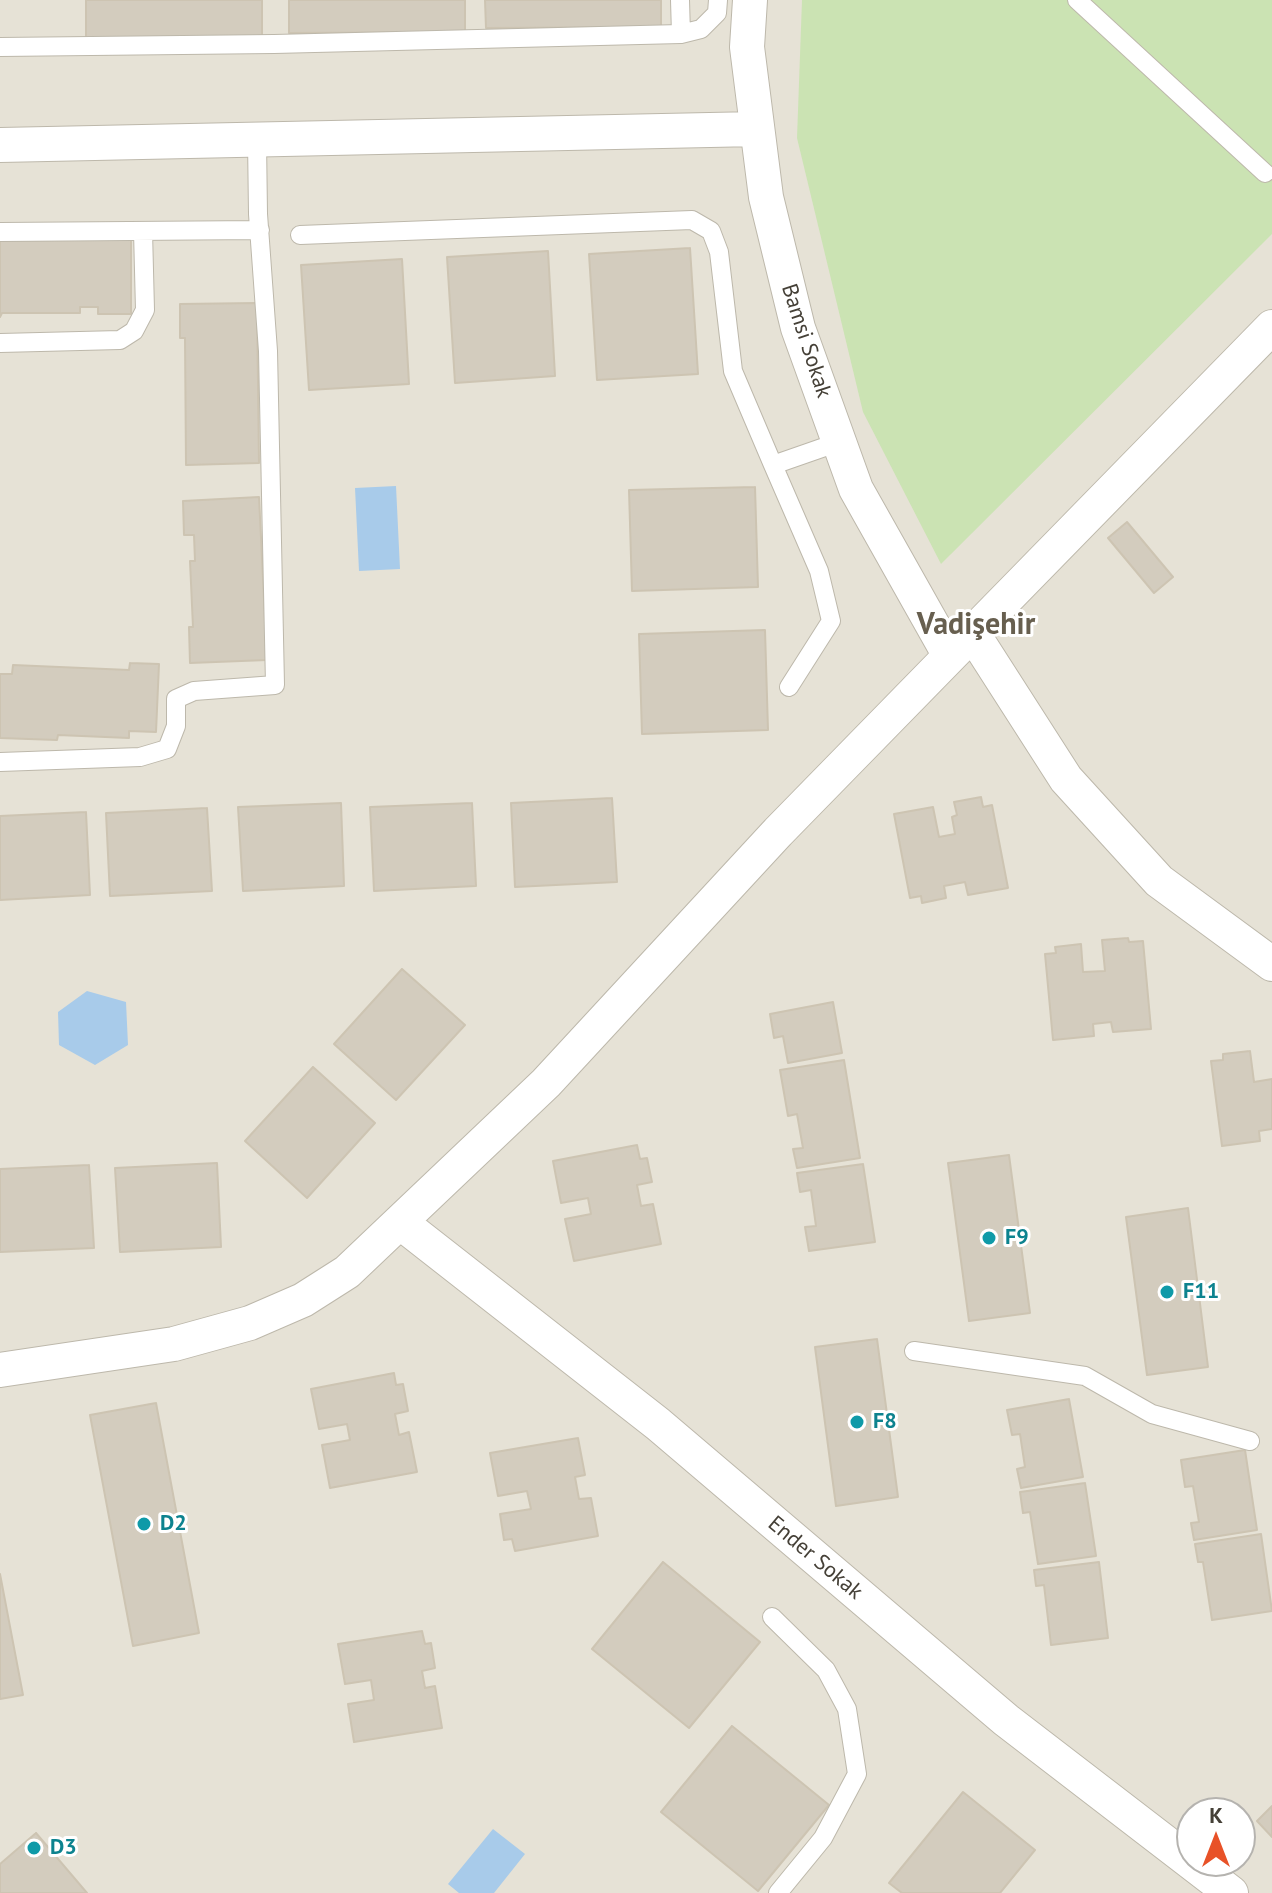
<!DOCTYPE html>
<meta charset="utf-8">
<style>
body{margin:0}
#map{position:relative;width:1272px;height:1893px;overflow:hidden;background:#f2f0e7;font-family:"PT Sans",sans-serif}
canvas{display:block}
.north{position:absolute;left:1176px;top:1797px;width:80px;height:80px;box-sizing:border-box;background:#fff;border:2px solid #b5b3af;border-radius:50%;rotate:0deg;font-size:22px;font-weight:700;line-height:32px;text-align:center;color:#454037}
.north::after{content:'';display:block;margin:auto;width:28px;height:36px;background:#e85228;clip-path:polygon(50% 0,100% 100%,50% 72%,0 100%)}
</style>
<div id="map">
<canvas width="1272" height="1893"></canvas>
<div class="north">K</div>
</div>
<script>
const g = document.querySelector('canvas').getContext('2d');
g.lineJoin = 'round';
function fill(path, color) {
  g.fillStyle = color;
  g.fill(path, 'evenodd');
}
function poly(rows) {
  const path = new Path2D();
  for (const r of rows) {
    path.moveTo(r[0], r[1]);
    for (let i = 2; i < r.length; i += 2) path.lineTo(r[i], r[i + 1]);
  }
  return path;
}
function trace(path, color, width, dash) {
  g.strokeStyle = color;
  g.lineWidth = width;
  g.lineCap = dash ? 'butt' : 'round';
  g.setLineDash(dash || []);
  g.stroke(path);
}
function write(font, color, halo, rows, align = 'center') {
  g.font = font + ' "PT Sans",sans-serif';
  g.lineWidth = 6;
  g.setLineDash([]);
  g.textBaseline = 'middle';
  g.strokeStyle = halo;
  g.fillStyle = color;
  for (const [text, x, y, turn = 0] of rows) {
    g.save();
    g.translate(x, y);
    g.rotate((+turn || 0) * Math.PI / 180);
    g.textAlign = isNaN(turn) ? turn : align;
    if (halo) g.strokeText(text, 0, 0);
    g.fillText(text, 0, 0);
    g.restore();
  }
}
fill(poly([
 [0,0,1272,0,1272,1893,0,1893],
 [1192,1813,1240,1813,1240,1861,1192,1861]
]), '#e6e2d6');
fill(poly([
 [802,0,1272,0,1272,234,941,564,863,412,797,138]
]), '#cbe3b3');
fill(poly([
 [396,486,400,569,359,571,355,488],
 [87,991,126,1002,128,1045,95,1065,59,1045,58,1012],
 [493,1829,525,1854,494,1893,459,1893,448,1884]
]), '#a8cbea');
const building = poly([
 [86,0,262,0,262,38,86,40,86,0],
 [289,0,465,0,465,32,289,33,289,0],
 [485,0,661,0,661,27,486,28,485,0],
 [0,238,131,238,131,314,98,314,98,307,80,307,80,313,2,313,0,317,0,238],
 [690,248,698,374,597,380,589,254,690,248],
 [548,251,555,376,455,383,447,257,548,251],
 [402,259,409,384,309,390,301,265,402,259],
 [257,303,259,463,186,465,185,338,180,338,180,304,257,303],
 [755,487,758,587,632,591,629,490,755,487],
 [259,497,267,660,190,663,189,627,193,627,190,561,195,561,194,535,184,535,183,501,259,497],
 [1127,522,1173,577,1154,593,1108,538,1127,522],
 [765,630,768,730,642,734,639,634,765,630],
 [130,663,159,664,156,732,129,731,129,738,58,735,57,740,0,738,0,674,12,674,13,665,129,670,130,663],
 [981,797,983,807,992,805,1008,888,968,895,965,882,944,886,946,898,922,903,921,896,910,898,894,814,933,807,939,837,955,834,952,817,957,815,954,802,981,797],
 [612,798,617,882,515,887,511,803,612,798],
 [341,803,344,886,243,891,238,807,341,803],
 [472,803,476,886,374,891,370,807,472,803],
 [207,808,212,891,110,896,106,813,207,808],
 [86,812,90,895,0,900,0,816,86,812],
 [1128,938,1129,942,1143,941,1151,1029,1113,1032,1111,1022,1093,1024,1094,1036,1053,1040,1045,954,1056,953,1055,947,1081,944,1083,972,1105,971,1102,940,1128,938],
 [402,969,465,1025,396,1100,334,1044,402,969],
 [833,1002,842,1053,788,1063,783,1036,774,1038,770,1014,833,1002],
 [1250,1051,1254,1082,1272,1079,1272,1129,1259,1131,1260,1141,1222,1146,1211,1061,1223,1060,1223,1054,1250,1051],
 [844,1060,860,1158,797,1168,793,1149,803,1148,797,1114,788,1116,780,1070,844,1060],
 [313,1067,375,1123,307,1198,245,1141,313,1067],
 [637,1145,640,1159,647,1158,652,1182,637,1185,641,1206,653,1204,661,1244,574,1261,565,1219,591,1214,588,1198,561,1203,553,1161,637,1145],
 [1009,1155,1030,1313,969,1321,948,1163,1009,1155],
 [217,1163,221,1247,120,1252,115,1168,217,1163],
 [863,1164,875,1242,809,1251,805,1227,816,1226,811,1190,800,1192,797,1173,863,1164],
 [89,1165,94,1248,0,1252,0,1169,89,1165],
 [1188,1208,1208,1367,1147,1375,1126,1217,1188,1208],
 [877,1339,898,1497,836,1506,815,1347,877,1339],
 [394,1373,396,1385,403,1384,408,1411,395,1414,399,1435,409,1432,417,1472,330,1488,322,1445,350,1440,347,1424,319,1429,311,1389,394,1373],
 [1069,1399,1083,1477,1021,1488,1017,1469,1025,1467,1020,1434,1012,1435,1007,1410,1069,1399],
 [156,1403,199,1633,133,1646,90,1415,156,1403],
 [578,1438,585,1475,575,1477,579,1499,591,1498,598,1536,515,1551,512,1539,504,1540,500,1514,531,1509,527,1491,498,1496,490,1453,578,1438],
 [1245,1450,1257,1530,1194,1540,1191,1523,1199,1522,1193,1486,1185,1487,1181,1460,1245,1450],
 [1085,1483,1096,1556,1038,1564,1030,1512,1023,1513,1020,1492,1085,1483],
 [1261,1534,1272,1611,1212,1620,1203,1562,1198,1562,1195,1544,1261,1534],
 [663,1562,760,1642,689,1728,592,1649,663,1562],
 [1099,1562,1108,1638,1051,1645,1044,1585,1036,1586,1034,1570,1099,1562],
 [0,1574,23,1695,0,1699,0,1574],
 [422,1631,425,1644,431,1643,435,1668,422,1671,425,1688,435,1686,442,1728,354,1742,348,1704,374,1700,371,1680,345,1684,338,1644,422,1631],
 [732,1726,829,1805,758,1891,661,1812,732,1726],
 [963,1792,1035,1850,1000,1893,902,1893,889,1883,963,1792],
 [1272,1806,1272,1837,1257,1821,1272,1806],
 [36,1833,87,1893,0,1893,0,1864,36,1833]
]);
fill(building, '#d3ccbe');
trace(building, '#cdc4b2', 2);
const lane = poly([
 [680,0,681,34],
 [1077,0,1265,173],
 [0,47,274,44,681,34,701,29,717,13,718,0],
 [0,232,260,230],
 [300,235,692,220,711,231,719,252,733,371,773,465],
 [0,343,120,340,134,331,145,310,143,231],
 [789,687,831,621,819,571,773,465,839,442],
 [0,762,140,757,167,749,176,726,176,699,194,691,275,685,268,351,258,214,257,140],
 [914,1351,1085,1376,1152,1414,1250,1441],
 [772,1617,826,1670,847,1709,857,1774,823,1838,778,1893]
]);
const street = poly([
 [750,0,747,47,766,197,798,328,856,489,950,656],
 [0,145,757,129],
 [973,634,1066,779,1159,881,1272,964],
 [400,1222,658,1424,1006,1720,1231,1893],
 [0,1370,174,1344,250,1323,303,1300,347,1272,546,1083,778,832,1272,327]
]);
trace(lane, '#bdb8ab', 20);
trace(street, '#bdb8ab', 36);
trace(lane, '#fff', 18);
trace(street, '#fff', 34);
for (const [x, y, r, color] of [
 [989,1238,8,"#0f9aa8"],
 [1167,1292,8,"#0f9aa8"],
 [857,1422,8,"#0f9aa8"],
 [144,1524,8,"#0f9aa8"],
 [34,1848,8,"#0f9aa8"]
]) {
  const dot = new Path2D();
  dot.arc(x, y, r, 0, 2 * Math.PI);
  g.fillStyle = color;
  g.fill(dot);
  trace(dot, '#fff', 3);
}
write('22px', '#454037', '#fff', [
 ["Bamsi Sokak",806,341,72],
 ["Ender Sokak",815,1558,40]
]);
write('bold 22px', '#0d838f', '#fff', [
 ["F9",1005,1238],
 ["F11",1183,1292],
 ["F8",873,1422],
 ["D2",160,1524],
 ["D3",50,1848]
], 'left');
write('bold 30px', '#675f4f', '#fff', [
 ["Vadişehir",976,625]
]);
</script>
